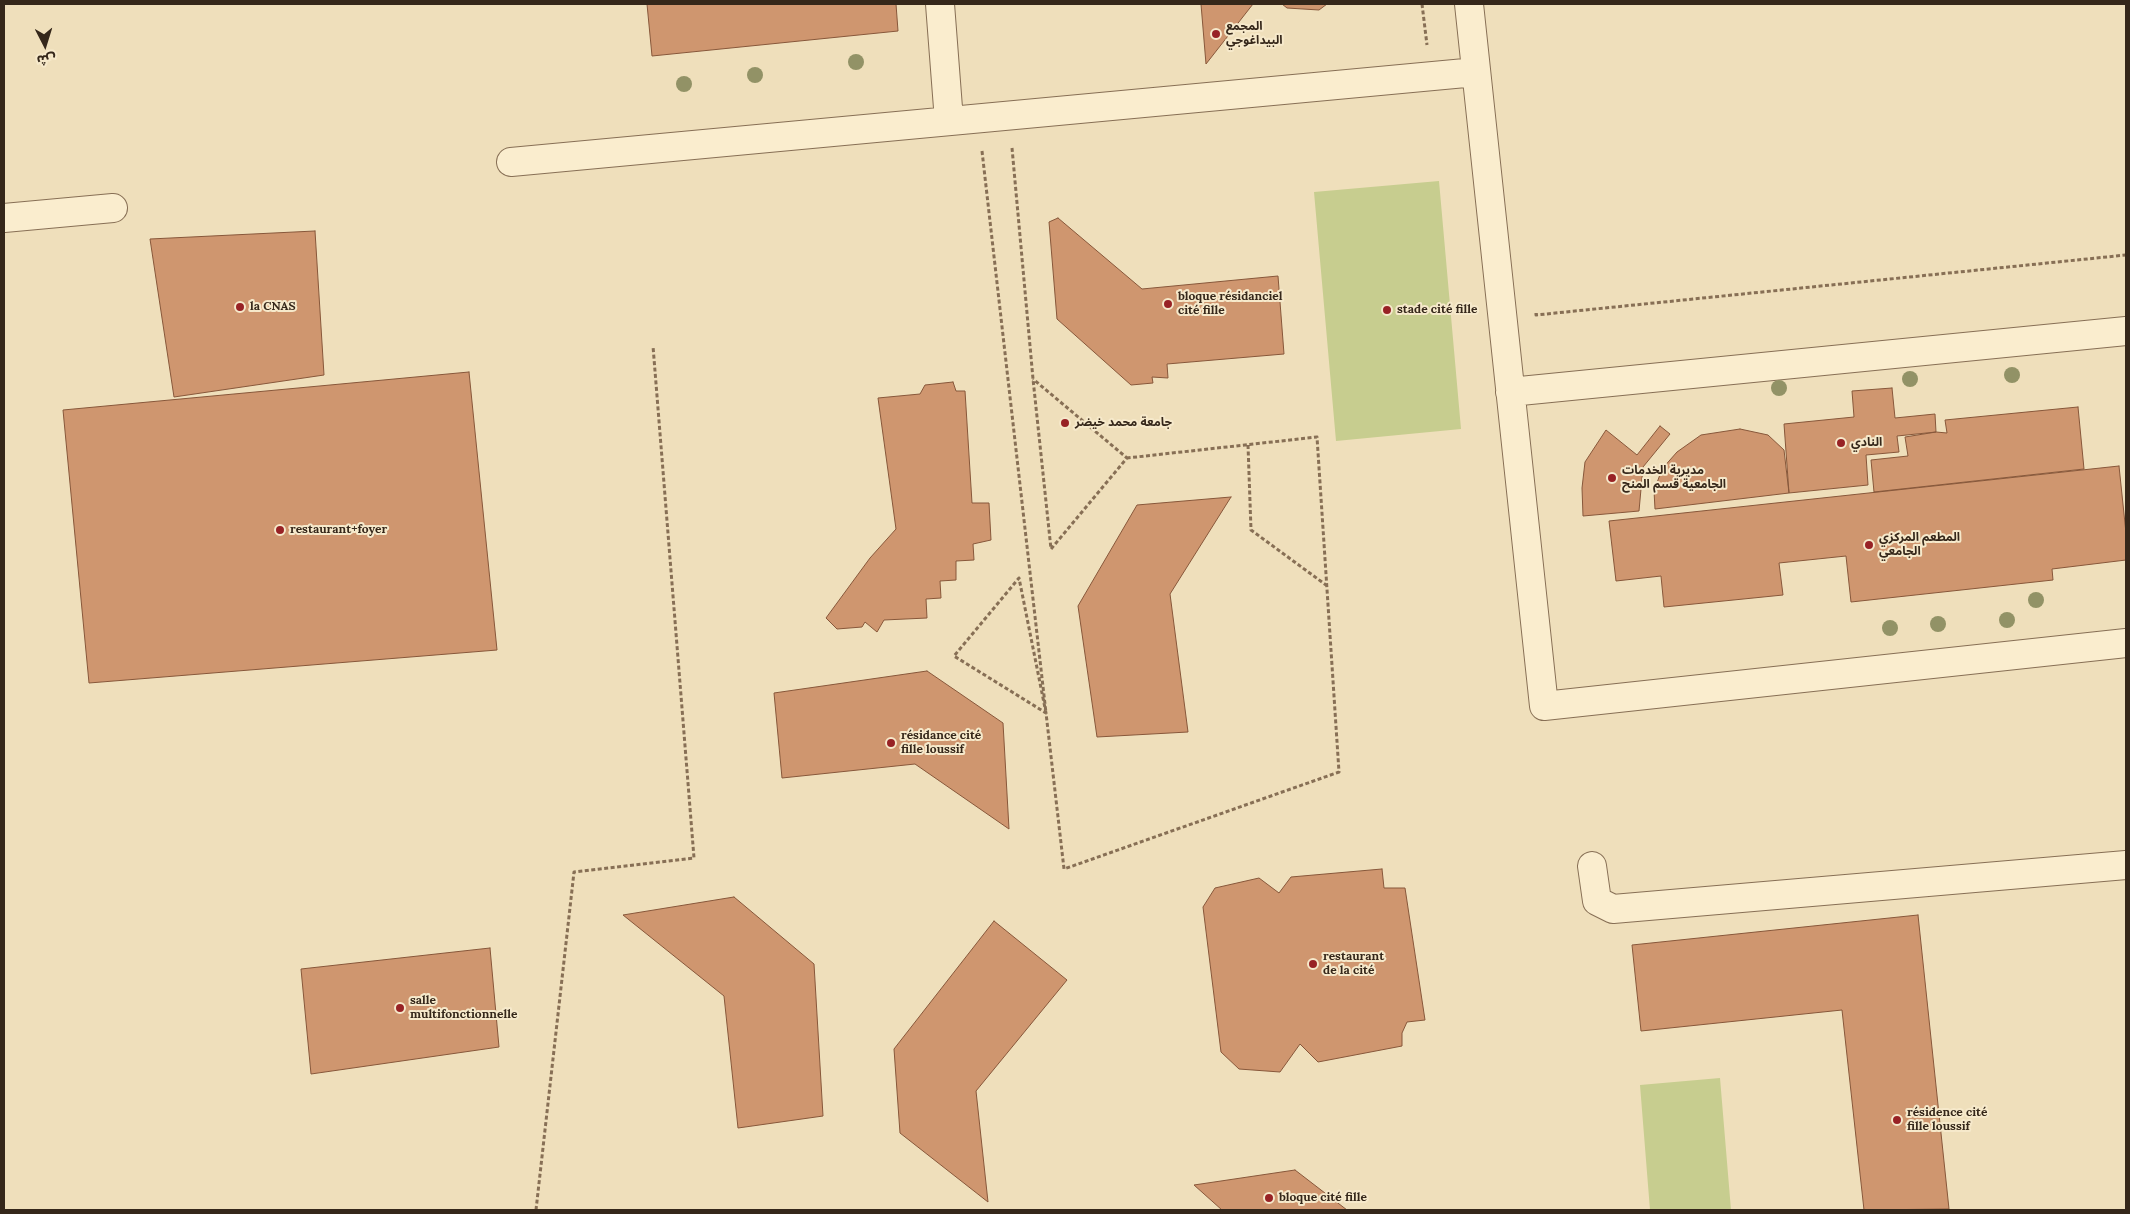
<!DOCTYPE html>
<meta charset="utf-8">
<style>
body{margin:0}
#map{position:relative;width:2130px;height:1214px;overflow:hidden;background:#efdfbb;font-family:Lora,"Noto Sans Arabic",serif}
canvas{display:block}
.frame{position:absolute;inset:0;border:5px solid #35271a;pointer-events:none}
.north{position:absolute;left:20px;top:20px;width:50px;height:50px;-webkit-text-stroke:4px #f6e9cb;paint-order:stroke;rotate:175deg;font-size:14px;font-weight:700;line-height:20px;text-align:center;color:#35271a}
.north::after{content:'';display:block;margin:auto;width:18px;height:22px;background:#35271a;clip-path:polygon(50% 0,100% 100%,50% 72%,0 100%)}
</style>
<div id="map">
<canvas width="2130" height="1214"></canvas>
<div class="frame"></div>
<div class="north">ش</div>
</div>
<script>
const g = document.querySelector('canvas').getContext('2d');
g.lineJoin = 'round';
function fill(path, color) {
  g.fillStyle = color;
  g.fill(path, 'evenodd');
}
function poly(rows) {
  const path = new Path2D();
  for (const r of rows) {
    path.moveTo(r[0], r[1]);
    for (let i = 2; i < r.length; i += 2) path.lineTo(r[i], r[i + 1]);
  }
  return path;
}
function trace(path, color, width, dash) {
  g.strokeStyle = color;
  g.lineWidth = width;
  g.lineCap = dash ? 'butt' : 'round';
  g.setLineDash(dash || []);
  g.stroke(path);
}
function write(font, color, halo, rows, align = 'center') {
  g.font = font + ' Lora,"Noto Sans Arabic",serif';
  g.lineWidth = 4;
  g.setLineDash([]);
  g.textBaseline = 'middle';
  g.strokeStyle = halo;
  g.fillStyle = color;
  for (const [text, x, y, turn = 0] of rows) {
    g.save();
    g.translate(x, y);
    g.rotate((+turn || 0) * Math.PI / 180);
    g.textAlign = isNaN(turn) ? turn : align;
    if (halo) g.strokeText(text, 0, 0);
    g.fillText(text, 0, 0);
    g.restore();
  }
}
fill(poly([
 [1439,181,1461,429,1336,441,1314,192],
 [1720,1078,1731,1210,1650,1210,1640,1085]
]), '#c7cd8f');
const building = poly([
 [647,4,896,4,898,31,652,56,647,4],
 [1201,4,1253,4,1206,64,1201,4],
 [1282,4,1327,4,1319,10,1287,8,1282,4],
 [1058,218,1142,289,1278,276,1284,354,1167,364,1168,378,1152,377,1153,383,1131,385,1057,319,1049,222,1058,218],
 [315,231,324,375,174,397,150,239,315,231],
 [469,372,497,650,89,683,63,410,469,372],
 [953,382,956,391,965,391,972,503,989,503,991,540,973,544,974,560,956,561,956,580,940,581,941,598,926,599,927,618,884,620,877,632,865,622,862,627,837,629,826,618,870,558,896,529,878,398,920,394,925,385,953,382],
 [1892,388,1895,418,1935,414,1936,432,1897,436,1899,452,1866,455,1868,485,1789,493,1784,424,1854,417,1852,391,1892,388],
 [2078,407,2084,469,1874,492,1871,460,1908,456,1905,437,1936,432,1947,433,1945,420,2078,407],
 [1660,426,1670,434,1643,467,1639,511,1583,516,1582,488,1585,462,1606,430,1637,455,1660,426],
 [1740,429,1768,435,1784,450,1789,493,1655,509,1654,491,1662,469,1677,452,1701,435,1740,429],
 [2119,466,2126,533,2126,560,2052,569,2053,580,1851,602,1846,556,1779,563,1783,595,1664,607,1661,576,1616,581,1609,521,2119,466],
 [1231,497,1170,594,1188,732,1097,737,1078,606,1137,505,1231,497],
 [927,671,1003,723,1009,829,915,764,782,778,774,693,927,671],
 [1382,869,1384,888,1405,888,1425,1020,1407,1022,1402,1033,1402,1046,1318,1062,1300,1044,1280,1072,1239,1069,1221,1052,1203,907,1215,888,1259,878,1279,893,1291,877,1382,869],
 [734,897,814,964,823,1116,738,1128,724,996,623,915,734,897],
 [1918,915,1949,1209,1864,1210,1842,1010,1641,1031,1632,945,1918,915],
 [994,921,1067,980,976,1091,988,1202,900,1133,894,1049,994,921],
 [490,948,499,1047,311,1074,301,969,490,948],
 [1295,1170,1347,1210,1222,1210,1194,1185,1295,1170]
]);
fill(building, '#cf966f');
trace(building, '#87573a', 1);
const minor = poly([
 [940,4,949,121],
 [1469,4,1544,706,2126,643],
 [511,162,1476,72],
 [4,218,113,208],
 [1510,392,2126,331],
 [1592,866,1597,901,1613,909,2126,865]
]);
trace(minor, '#876f55', 30);
trace(poly([
 [1422,4,1427,45],
 [1012,148,1033,379,1051,549,1127,458,1033,379],
 [982,151,1046,713,1019,578,954,656,1046,713,1064,869,1339,772,1317,437,1127,458],
 [1536,313,1536,315,2126,255],
 [1248,445,1251,530,1326,585],
 [536,1210,574,872,694,858,653,346]
]), '#876f55', 3, [4, 2.5]);
trace(minor, '#faedce', 28);
g.fillStyle = '#929266';
for (const [x, y] of [
 [856,62],
 [755,75],
 [684,84],
 [2012,375],
 [1910,379],
 [1779,388],
 [2036,600],
 [2007,620],
 [1938,624],
 [1890,628]
]) {
  g.beginPath();
  g.arc(x, y, 8, 0, 2 * Math.PI);
  g.fill();
}
for (const [x, y, r, color] of [
 [1216,34,5,"#982225"],
 [1168,304,5,"#982225"],
 [240,307,5,"#982225"],
 [1387,310,5,"#982225"],
 [1065,423,5,"#982225"],
 [1841,443,5,"#982225"],
 [1612,478,5,"#982225"],
 [280,530,5,"#982225"],
 [1869,545,5,"#982225"],
 [891,743,5,"#982225"],
 [1313,964,5,"#982225"],
 [400,1008,5,"#982225"],
 [1897,1120,5,"#982225"],
 [1269,1198,5,"#982225"]
]) {
  const dot = new Path2D();
  dot.arc(x, y, r, 0, 2 * Math.PI);
  g.fillStyle = color;
  g.fill(dot);
  trace(dot, '#f6e9cb', 2);
}
write('bold 12px', '#35271a', '#f6e9cb', [
 ["المجمع",1226,27],
 ["البيداغوجي",1226,41],
 ["bloque résidanciel",1178,297],
 ["cité fille",1178,311],
 ["la CNAS",250,307],
 ["stade cité fille",1397,310],
 ["جامعة محمد خيضر",1075,423],
 ["النادي",1851,443],
 ["مديرية الخدمات",1622,471],
 ["الجامعية قسم المنح",1622,485],
 ["restaurant+foyer",290,530],
 ["المطعم المركزي",1879,538],
 ["الجامعي",1879,552],
 ["résidance cité",901,736],
 ["fille loussif",901,750],
 ["restaurant",1323,957],
 ["de la cité",1323,971],
 ["salle",410,1001],
 ["multifonctionnelle",410,1015],
 ["résidence cité",1907,1113],
 ["fille loussif",1907,1127],
 ["bloque cité fille",1279,1198]
], 'left');
</script>
